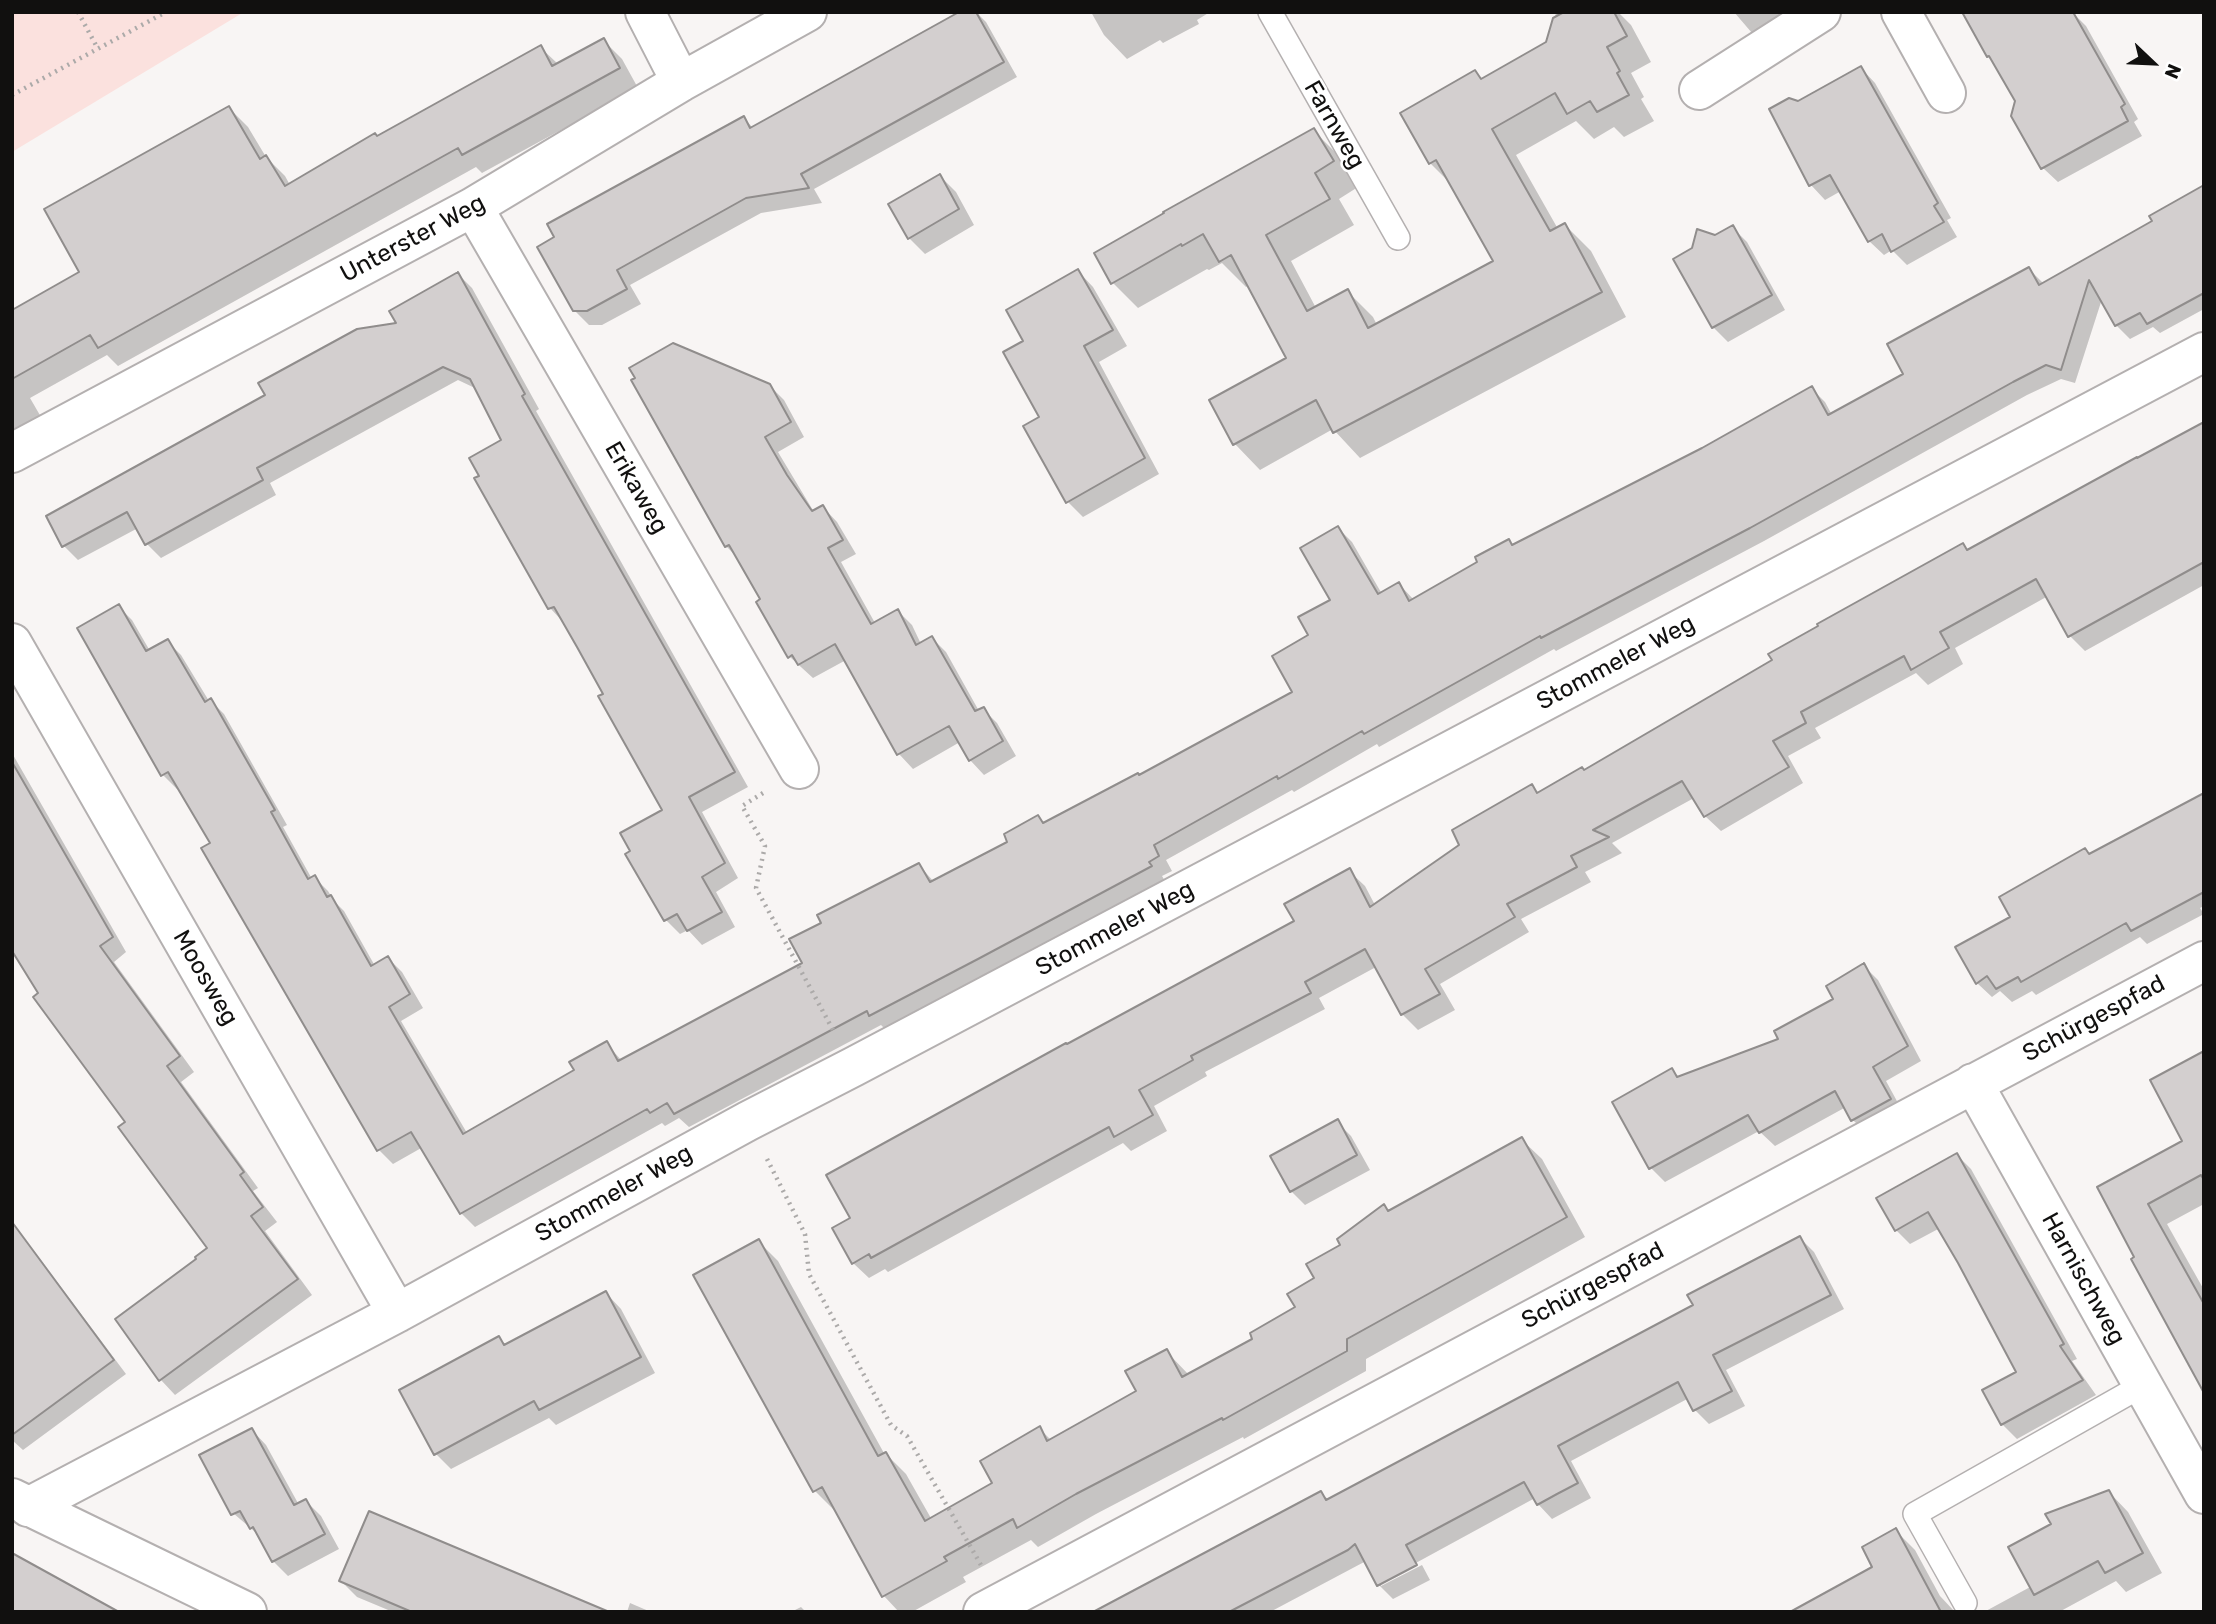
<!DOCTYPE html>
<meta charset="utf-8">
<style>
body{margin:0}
#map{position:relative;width:2216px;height:1624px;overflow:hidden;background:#f8f5f4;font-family:Rubik,sans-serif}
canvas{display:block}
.frame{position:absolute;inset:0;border:14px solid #11100f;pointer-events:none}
.north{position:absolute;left:2118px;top:28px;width:70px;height:70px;-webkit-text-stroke:5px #fff;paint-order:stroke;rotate:113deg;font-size:19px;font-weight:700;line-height:28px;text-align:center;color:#11100f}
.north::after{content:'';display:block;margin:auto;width:24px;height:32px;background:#11100f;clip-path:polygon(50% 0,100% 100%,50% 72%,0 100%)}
</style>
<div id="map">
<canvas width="2216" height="1624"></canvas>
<div class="frame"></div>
<div class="north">N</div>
</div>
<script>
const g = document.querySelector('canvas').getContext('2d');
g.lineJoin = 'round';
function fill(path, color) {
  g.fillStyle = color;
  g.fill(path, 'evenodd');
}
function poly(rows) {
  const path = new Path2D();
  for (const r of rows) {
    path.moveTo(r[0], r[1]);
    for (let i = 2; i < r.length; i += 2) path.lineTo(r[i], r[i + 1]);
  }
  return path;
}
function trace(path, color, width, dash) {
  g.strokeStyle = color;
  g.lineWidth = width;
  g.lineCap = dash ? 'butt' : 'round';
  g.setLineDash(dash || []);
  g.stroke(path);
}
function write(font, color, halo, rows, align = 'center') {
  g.font = font + ' Rubik,sans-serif';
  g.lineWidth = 5;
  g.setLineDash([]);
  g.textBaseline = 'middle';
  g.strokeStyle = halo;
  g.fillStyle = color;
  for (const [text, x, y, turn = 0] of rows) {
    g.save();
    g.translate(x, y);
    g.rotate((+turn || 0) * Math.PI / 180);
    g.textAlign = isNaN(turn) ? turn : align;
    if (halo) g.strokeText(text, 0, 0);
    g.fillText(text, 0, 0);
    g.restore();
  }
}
fill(poly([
 [12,12,244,12,12,152]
]), '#fbe1de');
fill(poly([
 [963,12,976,12,986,22,1017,77,814,189,822,203,761,213,630,285,641,304,602,325,589,325,574,310,744,118,753,128],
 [1091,12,1210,12,1197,20,1199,24,1163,43,1160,40,1127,59,1104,35],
 [1582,12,1618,12,1631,25,1651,62,1631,73,1644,97,1641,99,1654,121,1624,137,1614,127,1594,139,1576,121,1516,155,1558,229,1565,225,1591,251,1626,317,1360,458,1333,429,1260,470,1235,444,1211,401,1288,359,1249,285,1246,287,1222,263,1209,270,1207,269,1138,308,1112,282,1313,130,1339,156,1358,187,1339,199,1354,225,1291,261,1316,308,1347,291,1373,317,1377,325,1495,262,1453,186,1430,163,1475,72,1483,80,1548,43,1556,13,1572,18],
 [1734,12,1788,12,1752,33],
 [2072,12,2086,26,2138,119,2134,122,2142,136,2058,182,2043,168,2017,101,1995,63,1988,56],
 [603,40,622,59,638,88,482,173,476,167,118,366,107,355,30,398,41,417,12,432,12,312,81,273,229,108,248,127,266,157,285,176,290,185,541,48,558,64],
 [1861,68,1875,83,1951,218,1947,220,1957,237,1907,265,1892,250,1884,255,1869,241,1841,191,1825,200,1811,185,1771,110,1798,102],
 [940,176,956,192,974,225,925,254,909,238],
 [2204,187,2204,309,2160,333,2153,327,2130,339,2116,325,2102,299,2075,383,2061,379,2027,395,1764,541,1556,651,1554,649,1379,747,1377,744,1294,792,1292,790,1166,860,1172,871,1162,876,1165,881,885,1029,881,1025,689,1127,679,1118,665,1126,662,1123,475,1227,461,1213,423,1147,393,1164,379,1150,204,849,212,844,179,787,177,789,163,775,79,629,118,606,132,620,150,651,167,641,181,655,209,701,210,700,224,714,287,825,283,827,312,879,314,877,328,891,334,901,344,911,375,966,388,958,402,972,423,1008,401,1021,467,1133,576,1071,606,1043,622,1061,804,964,823,923,919,865,934,882,1010,843,1038,817,1045,824,1140,777,1295,693,1311,636,1332,601,1338,528,1352,542,1382,594,1399,584,1414,600,1480,562,1509,541,1514,546,1703,449,1811,388,1825,402,1832,415,1906,375,2029,269,2044,284,2154,222],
 [1733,228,1747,242,1785,310,1728,342,1713,327,1715,237],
 [1078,271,1093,287,1127,346,1099,362,1159,474,1083,517,1068,502,1041,418,1026,341],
 [458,274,472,288,539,409,536,411,748,787,702,812,738,878,716,892,735,927,702,945,688,930,680,934,666,920,665,810,605,694,565,624,550,608,482,477,503,440,477,389,458,380,270,483,276,495,161,558,147,544,138,528,78,560,64,546,399,324],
 [769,385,784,400,804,437,778,452,814,512,823,507,837,522,856,554,841,562,875,623,898,611,912,625,921,644,932,638,946,652,979,711,983,709,997,723,1016,756,984,775,970,760,960,742,913,769,899,754,846,660,813,678,790,657,763,599,738,558,726,546],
 [2204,526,2204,585,2085,651,2070,636,2048,596,1955,648,1963,664,1928,685,1916,673,1815,728,1821,738,1788,756,1803,783,1721,831,1705,816,1694,798,1612,843,1622,853,1585,872,1591,882,1521,919,1529,932,1440,984,1455,1010,1418,1030,1402,1014,1376,967,1319,998,1325,1009,1205,1072,1207,1076,1154,1106,1167,1131,1131,1151,1123,1143,888,1272,885,1269,869,1278,853,1263,852,1219,1067,1046,1296,922,1349,871,1365,886,1375,905,1462,845,1532,786,1539,794,1584,772,1774,661,1963,545,1969,551],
 [12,753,126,952,114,962,194,1072,181,1082,258,1188,253,1191,277,1222,265,1231,312,1295,175,1395,161,1380,199,1259,209,1249,128,1123,40,994,12,934],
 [2204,794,2204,906,2200,908,2204,914,2147,944,2140,937,2036,995,2032,991,2012,1002,2000,991,1992,997,1977,983,2013,917,2085,850,2091,855],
 [1864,966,1878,980,1921,1061,1886,1081,1904,1114,1867,1134,1853,1120,1846,1107,1775,1146,1759,1131,1665,1182,1651,1168,1672,1070,1679,1078,1781,1040,1836,1000],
 [2204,1052,2204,1204,2167,1224,2204,1290,2204,1386,2100,1188,2185,1141],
 [1337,1122,1351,1136,1370,1170,1305,1205,1291,1191,1273,1157],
 [1522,1140,1542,1159,1585,1237,1366,1359,1366,1371,1244,1439,1243,1437,1096,1514,1038,1547,1031,1540,963,1577,966,1582,912,1612,899,1612,884,1596,836,1510,835,1511,815,1491,696,1275,758,1241,778,1261,885,1455,886,1454,906,1474,932,1520,994,1484,1040,1429,1052,1441,1138,1392,1166,1351,1189,1375,1254,1340,1297,1308,1342,1246,1384,1206,1390,1212],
 [1957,1155,1971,1169,2077,1359,2072,1361,2096,1395,2017,1439,2002,1424,2019,1373,1940,1228,1910,1244,1896,1230],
 [18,1234,31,1247,126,1374,23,1450,12,1440,12,1238],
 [1800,1238,1814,1252,1844,1309,1726,1370,1745,1406,1709,1424,1695,1410,1689,1398,1571,1461,1591,1498,1552,1519,1538,1504,1535,1498,1381,1582,1381,1586,1422,1565,1430,1580,1393,1599,1379,1585,1366,1561,1270,1612,1097,1612,1321,1493,1329,1500,1695,1306],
 [606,1293,621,1309,655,1373,556,1425,549,1418,451,1469,435,1453,499,1338,507,1346],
 [252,1430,266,1445,299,1505,306,1501,321,1516,339,1549,288,1576,273,1561,261,1537,233,1513],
 [2109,1492,2128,1512,2162,1573,2126,1592,2116,1581,2059,1612,1984,1612,2032,1586],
 [370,1514,607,1612,393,1612,357,1597,341,1581],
 [1895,1530,1915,1550,1940,1596,1955,1612,1822,1612,1875,1567],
 [630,1603,651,1612,627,1612],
 [801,1607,806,1612,791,1612]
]), '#0003');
const building = poly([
 [959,12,976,12,1004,62,801,174,809,188,746,198,617,270,627,289,587,311,573,311,537,247,554,237,547,224,744,116,750,128,959,12],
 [1564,12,1614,12,1627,36,1607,47,1620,71,1617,73,1629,95,1597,112,1590,101,1567,114,1555,93,1492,129,1550,231,1565,223,1602,292,1333,433,1316,400,1233,445,1209,400,1286,358,1231,255,1219,262,1203,234,1182,246,1181,244,1111,284,1094,253,1164,213,1163,212,1314,128,1334,161,1315,173,1330,199,1266,235,1307,311,1348,289,1368,328,1493,261,1436,160,1429,164,1400,113,1475,70,1481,79,1546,42,1553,18,1564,12],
 [1962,12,2073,12,2125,104,2121,107,2128,121,2041,169,2011,116,2015,101,1989,56,1987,57,1962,12],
 [604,38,620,68,462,155,458,148,98,348,90,335,12,379,12,310,79,272,44,209,229,106,260,159,266,155,285,186,375,133,377,136,541,45,552,66,604,38],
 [1861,66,1938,203,1934,206,1944,222,1891,252,1882,234,1868,242,1830,175,1809,186,1769,109,1789,98,1798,101,1861,66],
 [940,174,959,209,908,239,888,204,940,174],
 [2204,185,2204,293,2147,324,2140,313,2115,326,2089,280,2061,370,2046,365,2013,382,1750,528,1541,638,1540,636,1364,734,1362,731,1278,779,1277,776,1154,845,1159,856,1149,862,1152,866,978,959,869,1016,867,1011,674,1114,667,1103,650,1113,647,1109,460,1214,411,1132,377,1151,201,848,210,843,168,772,161,776,77,628,119,604,146,651,168,639,205,702,211,698,275,810,271,812,308,879,315,875,327,897,331,895,371,966,388,956,410,994,389,1007,463,1134,574,1070,569,1062,607,1041,618,1061,802,963,789,939,821,923,817,915,919,863,930,882,1007,842,1004,834,1038,815,1043,823,1138,773,1139,775,1292,692,1272,656,1308,635,1298,617,1330,600,1300,548,1338,526,1378,594,1399,582,1409,601,1477,562,1475,557,1509,539,1512,545,1702,448,1812,386,1828,415,1903,374,1887,344,2029,267,2039,285,2152,221,2149,216,2204,185],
 [1733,225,1772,295,1712,328,1673,259,1692,248,1697,229,1715,235,1733,225],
 [1078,269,1113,330,1084,346,1145,458,1066,503,1023,426,1039,417,1003,352,1023,341,1006,310,1078,269],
 [458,272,525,394,522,396,735,772,689,797,725,863,702,877,722,912,687,931,677,914,664,921,625,854,630,851,620,833,662,810,598,696,603,694,577,647,554,607,548,609,474,478,479,476,469,458,501,440,470,379,443,367,257,468,263,480,145,545,127,512,62,547,46,516,265,395,258,383,357,329,396,323,389,311,458,272],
 [673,343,770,384,791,422,765,437,787,475,812,511,823,505,843,540,828,548,871,624,898,609,916,645,932,636,975,711,984,707,1003,741,969,761,949,726,897,755,835,644,798,665,792,655,788,658,756,602,760,599,729,545,725,547,631,380,635,378,629,368,673,343],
 [2204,422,2204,562,2068,637,2036,579,1940,632,1949,648,1911,670,1904,656,1801,712,1806,723,1773,741,1789,767,1704,817,1682,781,1593,830,1609,837,1571,856,1577,867,1507,904,1515,917,1425,969,1440,994,1401,1015,1365,949,1305,982,1311,993,1191,1056,1193,1060,1139,1090,1153,1115,1114,1137,1109,1127,871,1258,869,1254,852,1264,832,1228,850,1218,826,1175,1066,1043,1067,1044,1294,921,1284,904,1350,868,1370,907,1459,845,1452,830,1532,784,1537,793,1582,767,1584,770,1772,660,1768,654,1818,626,1817,624,1963,543,1967,550,2137,457,2137,458,2204,422],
 [12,762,113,937,100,946,180,1056,167,1066,244,1172,240,1175,263,1207,251,1216,298,1279,159,1381,115,1319,196,1259,195,1257,207,1248,118,1127,125,1122,33,997,38,993,12,951,12,762],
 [2204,793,2204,892,2131,931,2126,923,2021,982,2018,977,1996,989,1987,976,1976,984,1955,947,2010,917,1999,897,2085,848,2089,854,2204,793],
 [1864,963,1908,1046,1873,1067,1891,1099,1851,1121,1835,1091,1759,1133,1748,1115,1649,1169,1612,1102,1672,1068,1677,1077,1778,1039,1774,1031,1833,999,1826,986,1864,963],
 [2204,1051,2204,1180,2201,1175,2148,1204,2204,1304,2204,1393,2131,1259,2134,1257,2097,1187,2182,1141,2150,1080,2204,1051],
 [1338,1119,1357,1155,1290,1192,1270,1156,1338,1119],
 [1522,1137,1567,1217,1347,1339,1347,1351,1223,1420,1222,1418,1076,1494,1017,1528,1013,1519,944,1557,947,1561,882,1597,822,1487,813,1492,693,1275,759,1239,878,1456,886,1452,925,1521,992,1483,980,1461,1040,1426,1047,1441,1136,1391,1125,1371,1167,1349,1182,1377,1252,1339,1250,1333,1295,1307,1287,1294,1314,1278,1306,1264,1340,1245,1337,1239,1384,1204,1388,1211,1522,1137],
 [1957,1153,2064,1344,2060,1346,2083,1380,2001,1425,1982,1390,2016,1372,1958,1263,1928,1212,1895,1231,1876,1198,1957,1153],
 [12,1222,114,1360,12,1435,12,1222],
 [1800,1236,1831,1295,1713,1355,1732,1391,1693,1411,1678,1382,1558,1446,1578,1483,1557,1494,1537,1505,1524,1482,1406,1545,1417,1565,1377,1586,1355,1544,1348,1550,1229,1612,1093,1612,1321,1491,1326,1500,1693,1305,1687,1295,1800,1236],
 [606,1291,641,1357,539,1410,534,1401,434,1455,399,1390,499,1336,504,1345,606,1291],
 [252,1428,294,1505,306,1499,325,1534,272,1562,253,1527,250,1529,240,1511,231,1515,199,1455,252,1428],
 [2109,1490,2143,1553,2105,1573,2098,1561,2034,1595,2008,1547,2051,1524,2045,1514,2109,1490],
 [369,1511,607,1611,607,1612,412,1612,339,1581,369,1511],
 [1896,1528,1941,1612,1790,1612,1872,1567,1862,1547,1896,1528],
 [12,1553,119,1612,12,1612,12,1553]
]);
fill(building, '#d3cfcf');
trace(building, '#908d8c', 2);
const service = poly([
 [1270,12,1398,238],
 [1965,1603,1915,1514,2143,1385]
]);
const minor = poly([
 [645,12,681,82],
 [1901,12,1946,93],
 [1699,90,1821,12],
 [473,207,799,769],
 [12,453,473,207,681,82,807,12],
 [12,643,397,1313],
 [1973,1083,2204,1494],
 [12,1498,247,1612],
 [28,1507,397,1313,748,1121,853,1067,2204,352],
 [983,1612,2204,961]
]);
trace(service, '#b4b0b0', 26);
trace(minor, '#b4b0b0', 42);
trace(poly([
 [78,12,98,49],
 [12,95,166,12],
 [763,793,742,806,765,846,756,888,833,1030],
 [767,1159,805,1234,809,1274,891,1425,907,1436,981,1565]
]), '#acaaa9', 4.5, [2, 5]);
trace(service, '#fff', 23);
trace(minor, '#fff', 38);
write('24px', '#11100f', '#fff', [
 ["Farnweg",1334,125,60],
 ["Unterster Weg",413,239,-28],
 ["Erikaweg",636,488,60],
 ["Stommeler Weg",1616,663,-28],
 ["Stommeler Weg",1115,929,-28],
 ["Moosweg",205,978,60],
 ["Schürgespfad",2094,1019,-28],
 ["Stommeler Weg",614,1194,-29],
 ["Harnischweg",2083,1279,61],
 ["Schürgespfad",1593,1286,-28]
]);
</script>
